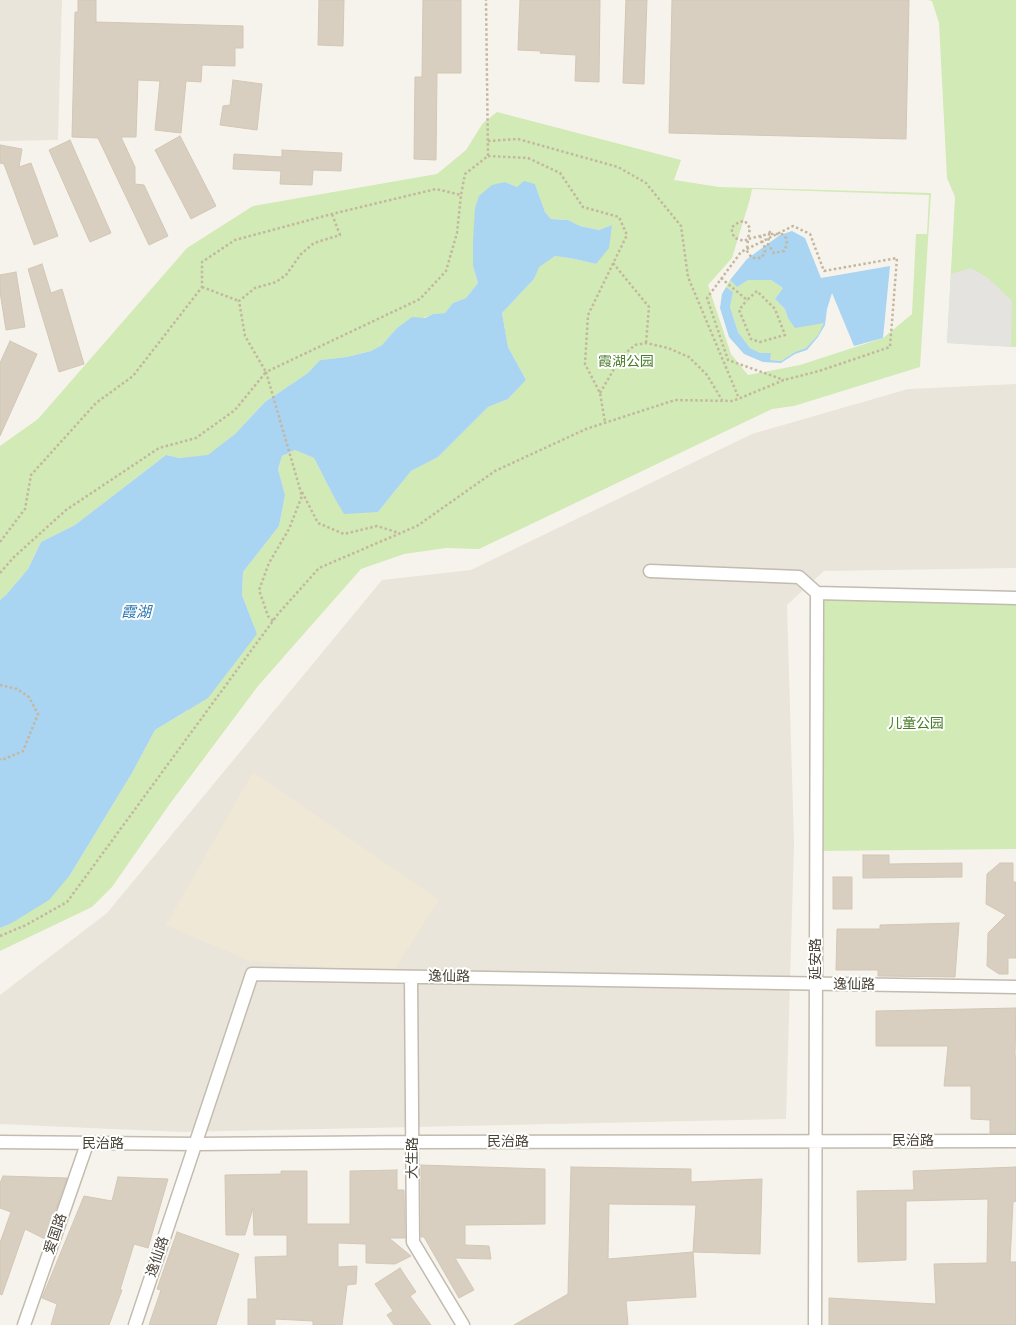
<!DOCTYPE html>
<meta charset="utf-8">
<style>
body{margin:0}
canvas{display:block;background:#f6f3ec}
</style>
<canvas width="1016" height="1325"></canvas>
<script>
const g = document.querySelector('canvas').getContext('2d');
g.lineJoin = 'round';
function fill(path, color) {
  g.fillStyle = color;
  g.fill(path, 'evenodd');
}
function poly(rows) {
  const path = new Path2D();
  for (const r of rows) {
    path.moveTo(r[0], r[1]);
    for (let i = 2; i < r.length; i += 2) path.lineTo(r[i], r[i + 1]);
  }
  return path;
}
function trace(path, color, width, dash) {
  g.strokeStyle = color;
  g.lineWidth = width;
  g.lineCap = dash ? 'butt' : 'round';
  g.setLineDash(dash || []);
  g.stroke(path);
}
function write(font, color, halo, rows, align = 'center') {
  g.font = font + ' "Archivo Narrow","Noto Sans SC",sans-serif';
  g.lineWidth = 4;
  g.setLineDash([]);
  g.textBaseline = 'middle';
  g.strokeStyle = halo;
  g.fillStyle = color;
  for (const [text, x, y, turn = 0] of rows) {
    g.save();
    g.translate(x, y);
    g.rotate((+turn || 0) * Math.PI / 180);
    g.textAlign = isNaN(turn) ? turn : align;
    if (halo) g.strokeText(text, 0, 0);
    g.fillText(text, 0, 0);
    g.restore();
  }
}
fill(poly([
 [0,0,62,0,58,140,0,141],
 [1016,384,1016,568,824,571,787,605,794,844,786,1119,182,1132,0,1124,0,995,107,913,382,580,471,570,752,434,908,389]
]), '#eae5da');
fill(poly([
 [253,772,439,900,393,972,250,961,166,925]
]), '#efe8d6');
fill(poly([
 [928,0,1016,0,1016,347,947,343,955,197,947,178,939,23,932,1],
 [497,112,681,160,674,180,719,187,931,193,920,367,794,406,772,409,479,549,446,548,404,554,361,569,258,686,169,805,112,887,92,907,0,951,0,928,10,924,70,875,132,773,155,730,187,711,257,634,242,595,243,572,279,526,285,495,278,469,282,456,295,450,314,458,334,497,378,512,411,471,438,457,488,407,508,399,526,380,508,347,502,313,534,279,538,267,555,256,575,259,596,264,612,225,599,230,580,226,568,220,551,219,545,212,535,184,517,187,505,182,475,224,473,266,478,283,466,298,453,303,445,313,433,314,396,329,382,345,371,351,347,357,320,360,308,373,265,402,235,434,208,456,180,458,166,455,75,525,41,542,28,569,6,595,0,600,0,446,38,419,187,248,253,206,437,174,466,150,483,123],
 [752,189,929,195,927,234,916,234,912,314,883,338,800,365,748,375,731,354,708,285,732,258,750,199],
 [730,280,737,287,748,280,771,280,783,288,775,299,785,309,788,318,825,323,818,335,806,348,795,352,781,361,770,360,750,348,738,332,730,307,733,292,726,287],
 [817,593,1016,598,1016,849,816,851]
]), '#d2eab5');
fill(poly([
 [971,268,988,278,1012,301,1011,347,947,343,951,274]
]), '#e5e3e0');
fill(poly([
 [524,181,535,184,545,212,551,219,568,220,580,226,599,230,612,225,609,248,596,264,575,259,555,256,539,267,534,279,502,313,508,347,526,380,508,399,488,407,438,457,411,471,378,512,344,514,334,497,314,458,295,450,282,456,278,469,285,495,279,526,243,572,242,595,257,634,208,698,155,730,132,773,70,875,49,900,10,924,0,928,0,600,6,595,28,569,41,542,75,525,166,455,180,458,208,455,235,434,265,402,308,373,320,360,347,357,371,351,382,345,396,329,412,317,425,318,433,314,445,313,453,303,466,298,478,283,473,266,473,241,475,208,479,196,492,185,505,182,517,187],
 [792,231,805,238,821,278,890,266,883,338,854,346,832,293,827,309,825,325,818,337,807,350,795,354,781,363,763,362,744,354,729,337,720,308,722,294,726,287,733,292,730,307,738,332,750,348,760,353,771,353,770,360,781,361,795,352,806,348,818,335,824,323,795,328,788,318,785,309,775,299,783,288,771,280,748,280,737,287,730,280,747,259,780,235]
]), '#a9d4f2');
const building = poly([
 [78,0,96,0,96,22,243,26,243,48,235,48,235,66,202,65,201,82,186,81,181,133,155,130,160,81,138,80,136,137,121,137,135,167,135,184,144,185,168,236,149,245,98,138,72,137,75,12,78,12,78,0],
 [319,0,344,0,343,46,318,45,319,0],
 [423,0,461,0,461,73,437,73,436,160,414,159,415,77,422,77,423,0],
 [520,0,600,0,599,82,575,81,576,55,540,53,541,51,518,50,520,0],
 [626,0,647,0,644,84,623,83,626,0],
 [672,0,909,0,906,139,669,133,672,0],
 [233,80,262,84,257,130,220,125,223,106,230,105,233,80],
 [180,136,216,206,191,219,155,150,180,136],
 [70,140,111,233,90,242,49,150,70,140],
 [0,145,22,149,19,167,31,163,58,236,34,245,4,164,0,163,0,145],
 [282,150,342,153,341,171,313,170,312,185,280,184,281,171,233,169,234,154,282,157,282,150],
 [42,264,51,293,62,289,84,364,59,372,28,269,42,264],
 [16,272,25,327,6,330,0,292,0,275,16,272],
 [10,341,37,354,0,436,0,363,10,341],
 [863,855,889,855,889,864,962,863,962,877,863,878,863,855],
 [1000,863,1013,863,1013,882,1016,882,1016,958,1008,958,1008,974,999,974,987,966,988,933,1006,915,986,904,987,874,1000,863],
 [833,877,852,877,852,909,833,909,833,877],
 [959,923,955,977,878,976,878,970,836,970,837,929,880,929,880,925,959,923],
 [1016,1008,1015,1056,1016,1056,1016,1133,990,1133,990,1120,971,1119,971,1086,944,1086,948,1046,876,1046,876,1011,1016,1008],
 [421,1165,545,1169,545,1224,465,1225,465,1245,489,1246,491,1259,455,1258,474,1290,459,1298,424,1237,421,1237,421,1165],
 [571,1167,691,1169,691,1182,762,1179,760,1254,693,1252,696,1297,626,1301,628,1325,514,1325,568,1294,571,1167],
 [609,1204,696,1205,693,1252,608,1259,609,1204],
 [1016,1167,1016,1201,1013,1202,1010,1262,1016,1262,1016,1325,829,1325,829,1298,936,1304,934,1264,987,1263,988,1199,906,1201,906,1260,858,1262,857,1191,914,1190,913,1171,1016,1167],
 [397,1170,397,1190,404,1190,405,1238,389,1238,411,1256,395,1264,366,1263,366,1244,338,1243,338,1267,357,1266,356,1284,347,1285,342,1325,313,1325,313,1321,275,1319,275,1325,248,1325,248,1299,257,1299,255,1257,287,1256,287,1235,254,1235,253,1208,245,1235,226,1235,225,1175,281,1174,281,1171,307,1171,307,1224,350,1224,350,1171,397,1170],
 [3,1176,67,1178,45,1239,25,1229,2,1295,0,1294,0,1243,11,1212,0,1208,0,1183,3,1176],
 [118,1177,168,1179,148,1248,134,1244,120,1290,122,1290,109,1325,51,1325,57,1304,42,1298,84,1196,112,1201,118,1177],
 [177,1232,239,1254,216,1325,149,1325,161,1290,157,1289,177,1232],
 [400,1268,416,1292,410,1296,431,1325,394,1325,387,1315,393,1311,375,1284,400,1268]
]);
fill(building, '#d8cfc1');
trace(building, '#d3c7b4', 1);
const minor = poly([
 [650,571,799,577,817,593,1016,598],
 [411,977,413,1242,463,1325],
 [0,1142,196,1144,414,1142,1016,1141],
 [24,1325,87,1144],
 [135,1325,252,974,1016,987],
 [815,1325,817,593]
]);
trace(minor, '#c2bbae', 15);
trace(poly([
 [488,141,518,139,618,167,646,183,681,226,688,277,738,396],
 [488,156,528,158,560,173,583,207,619,217,627,235,588,315,585,364,600,393,605,422],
 [613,263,649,307,646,343],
 [721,278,747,300,757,291,775,309,785,335,760,342,751,339,739,310,747,300],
 [202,287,239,301],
 [600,393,621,357,635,345,646,343,668,348,689,357,707,375,722,400],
 [302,492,318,523,344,534,377,526,399,533],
 [0,542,25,509,31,475,96,403,133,376,202,287,202,262,235,240,332,214,436,189,461,195,465,174,488,156,486,0],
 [0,573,14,557,66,510,159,448,196,438,235,410,266,372,245,336,239,301,255,288,276,282,286,275,301,254,314,243,340,235,332,214],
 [273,621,268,616,259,590,269,563,289,529,302,496,266,372,420,299,446,271,457,233,461,195],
 [0,685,17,689,29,697,38,714,23,751,2,760,0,759],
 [0,936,26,925,67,902,278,614,319,568,417,526,495,471,586,429,675,400,733,401,784,380,819,371,890,347,897,258,824,271,810,234,793,226,741,252,707,298,728,360,784,380]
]), '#c4b79f', 2.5, [2.5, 2.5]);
trace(minor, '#fff', 12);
trace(poly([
 [760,236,765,248,765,253,761,258,752,258,747,251,748,239,744,241,735,238,732,233,732,227,739,222,745,221,750,228,748,239,760,236,769,234,768,244,774,253,784,251,787,244,786,238,782,234,769,234,771,229]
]), '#c4b79f', 2.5, [2.5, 2.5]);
write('14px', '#4a7f2a', '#fff', [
 ["霞湖公园",626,362],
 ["儿童公园",916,724]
]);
write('14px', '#4b4439', '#fff', [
 ["延安路",816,959,-90],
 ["逸仙路",449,977,1],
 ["逸仙路",854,985,1],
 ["民治路",913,1141],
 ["民治路",508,1142],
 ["民治路",103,1144],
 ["大生路",413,1158,-90],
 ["爱国路",56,1234,-71],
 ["逸仙路",158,1257,-71]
]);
write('italic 15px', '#2e7ab2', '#fff', [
 ["霞湖",136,613]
]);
</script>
